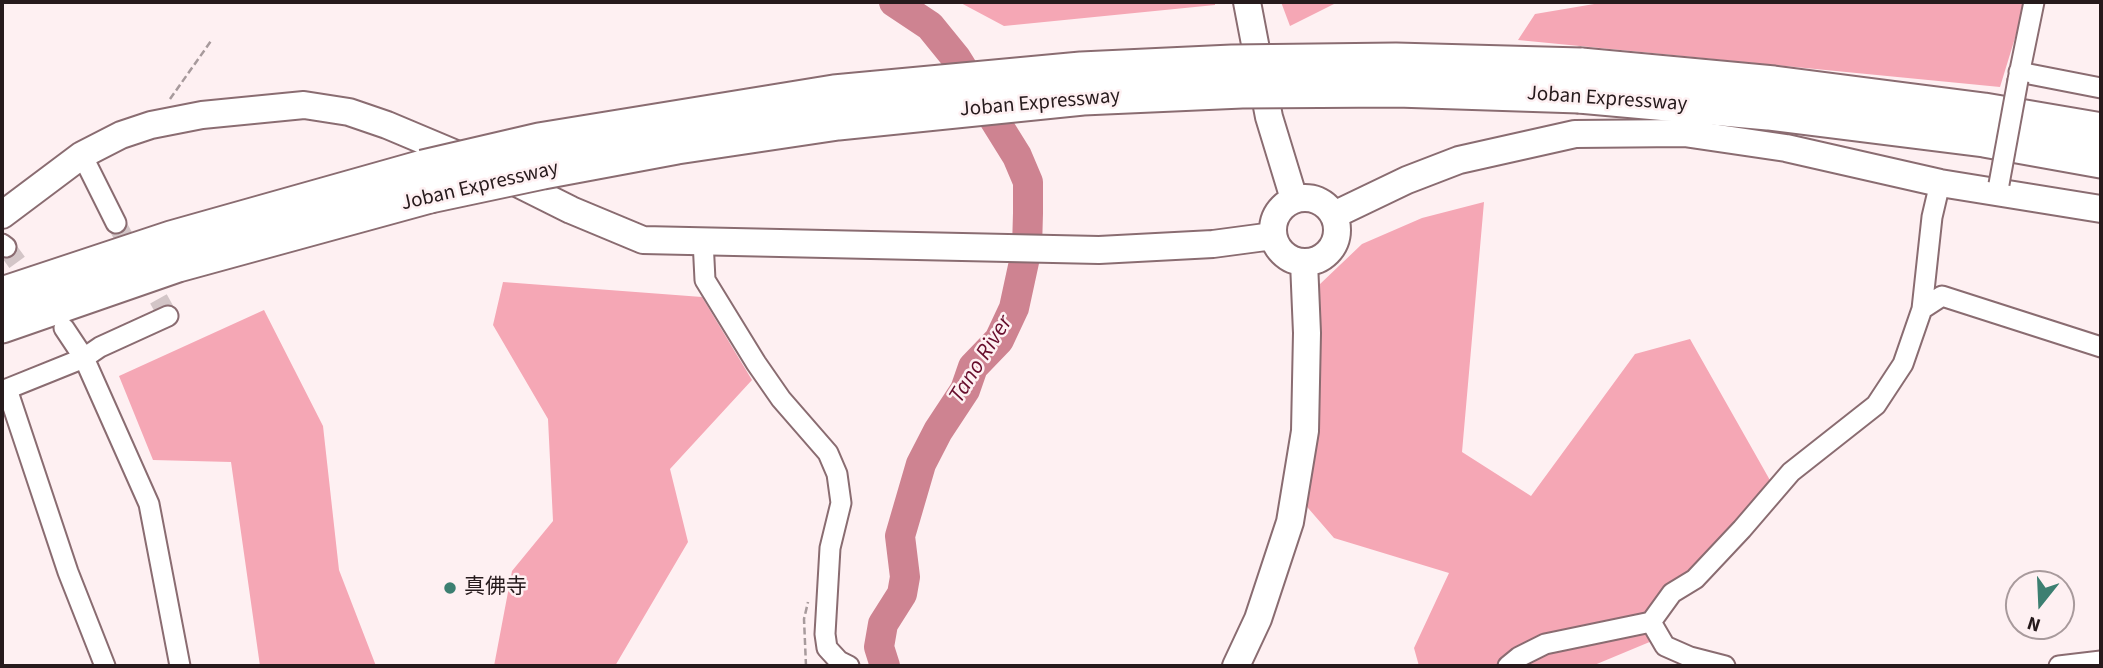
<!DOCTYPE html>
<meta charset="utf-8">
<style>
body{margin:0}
#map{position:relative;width:2103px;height:668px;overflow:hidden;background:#fef0f2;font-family:"Source Sans 3",sans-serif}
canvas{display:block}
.frame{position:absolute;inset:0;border:4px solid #261a1c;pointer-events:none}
.north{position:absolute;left:2005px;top:570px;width:70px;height:70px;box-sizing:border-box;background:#fef0f2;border:2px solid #a89a9c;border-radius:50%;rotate:198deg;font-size:19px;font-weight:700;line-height:28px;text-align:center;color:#261a1c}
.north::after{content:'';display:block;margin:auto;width:24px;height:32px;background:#3c7f71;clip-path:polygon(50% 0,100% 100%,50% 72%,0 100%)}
</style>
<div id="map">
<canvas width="2103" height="668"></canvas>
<div class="frame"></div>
<div class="north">N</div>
</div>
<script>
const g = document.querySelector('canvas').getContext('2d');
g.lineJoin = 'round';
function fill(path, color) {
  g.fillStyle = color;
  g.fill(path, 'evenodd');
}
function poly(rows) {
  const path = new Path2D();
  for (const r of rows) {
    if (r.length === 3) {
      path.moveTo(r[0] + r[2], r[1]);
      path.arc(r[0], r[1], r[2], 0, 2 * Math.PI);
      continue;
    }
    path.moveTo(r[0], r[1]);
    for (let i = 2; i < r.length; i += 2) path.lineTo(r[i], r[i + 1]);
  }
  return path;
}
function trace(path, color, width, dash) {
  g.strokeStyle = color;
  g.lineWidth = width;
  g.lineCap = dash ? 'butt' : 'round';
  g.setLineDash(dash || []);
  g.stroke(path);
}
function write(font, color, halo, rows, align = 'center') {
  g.font = font + ' "Source Sans 3","Noto Sans JP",sans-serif';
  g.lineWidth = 5;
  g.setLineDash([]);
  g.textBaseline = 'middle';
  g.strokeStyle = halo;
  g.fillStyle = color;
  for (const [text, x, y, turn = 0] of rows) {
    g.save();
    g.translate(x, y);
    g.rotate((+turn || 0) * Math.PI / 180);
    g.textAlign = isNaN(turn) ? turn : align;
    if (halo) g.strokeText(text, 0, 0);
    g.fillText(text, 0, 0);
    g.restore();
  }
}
fill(poly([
 [959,2,1215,2,1215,5,1004,26],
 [1281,2,1338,2,1290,26],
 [1606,2,2026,2,2000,87,1518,40,1535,14],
 [1484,202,1462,452,1531,496,1635,354,1690,339,1771,482,1693,573,1667,590,1652,641,1592,666,1419,666,1414,648,1449,573,1334,538,1302,501,1319,285,1362,244,1422,218],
 [503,282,702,297,752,380,670,469,688,542,615,666,494,666,512,571,553,521,548,419,493,325],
 [264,310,323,426,339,570,376,666,260,666,231,462,153,460,119,376]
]), '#f5a7b5');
trace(poly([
 [885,666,879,647,883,624,902,594,905,577,900,536,921,464,938,431,965,390,973,367,999,340,1014,308,1027,248,1028,213,1028,182,1017,156,956,58,930,26,894,2]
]), '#ce8391', 30);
trace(poly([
 [116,223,168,316],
 [6,247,37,290]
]), '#d3c5c7', 19, [19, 10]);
const street = poly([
 [2019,72,2101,88],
 [2018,80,2034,2],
 [82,155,116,223],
 [703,240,705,280,756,363,781,399,828,453,837,474,841,503,830,548,825,634,827,648,839,661,849,666],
 [2,244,6,247],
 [1922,309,1942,296,2101,347],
 [64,328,84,358,149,504,180,666],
 [7,389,68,572,105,666],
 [2,391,84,358,100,347,168,316],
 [1651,622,1665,646,1690,657,1725,666],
 [1508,666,1519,657,1545,644,1651,622,1672,593,1695,579,1742,529,1791,472,1876,405,1903,364,1922,309,1932,217,1940,183],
 [2059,666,2101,661]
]);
const secondary = poly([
 [1247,2,1269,117,1294,199],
 [1305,230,32],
 [2,215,82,155,121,135,151,125,202,115,304,105,349,112,387,125,475,162,571,210,643,240,1099,250,1213,244,1273,236],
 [1334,215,1407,180,1459,160,1575,134,1684,133,1786,148,1940,183,2101,209],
 [1236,666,1258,619,1290,522,1305,431,1307,333,1304,262]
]);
const highway = poly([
 [1581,65,1774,83,1984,110,2101,130],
 [1579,96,1768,113,1984,140,2101,161],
 [2,294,171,238,423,167],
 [2,326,178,265,430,196]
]);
trace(street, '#8a6c71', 23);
trace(secondary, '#8a6c71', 30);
trace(highway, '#8a6c71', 37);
trace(poly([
 [170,99,211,41],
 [806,666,804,619,808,602]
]), '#a79a9c', 2.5, [7, 3.5]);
trace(street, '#fff', 19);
trace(secondary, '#fff', 26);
trace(highway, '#fff', 33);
const streetBridge = poly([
 [1999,184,2018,80]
]);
const highwayBridge = poly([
 [423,167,539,140,834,92,1081,69,1232,62,1396,60,1581,65],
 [430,196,543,172,677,147,838,123,1083,98,1242,91,1397,90,1579,96]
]);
trace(streetBridge, '#8a6c71', 23, []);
trace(highwayBridge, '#8a6c71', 37, []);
trace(streetBridge, '#fff', 19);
trace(highwayBridge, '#fff', 33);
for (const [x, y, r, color] of [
 [450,588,7,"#3c7f71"]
]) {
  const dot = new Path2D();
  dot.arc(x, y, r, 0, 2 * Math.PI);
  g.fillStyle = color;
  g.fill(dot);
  trace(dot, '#fef0f2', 2.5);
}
write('21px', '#261a1c', '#fef0f2', [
 ["Joban Expressway",1607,100,4],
 ["Joban Expressway",1040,104,-5],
 ["Joban Expressway",480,187,-13]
]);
write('21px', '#261a1c', '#fef0f2', [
 ["真佛寺",464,588]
], 'left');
write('italic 23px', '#660c2b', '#fef0f2', [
 ["Tano River",982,360,-58]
]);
</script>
